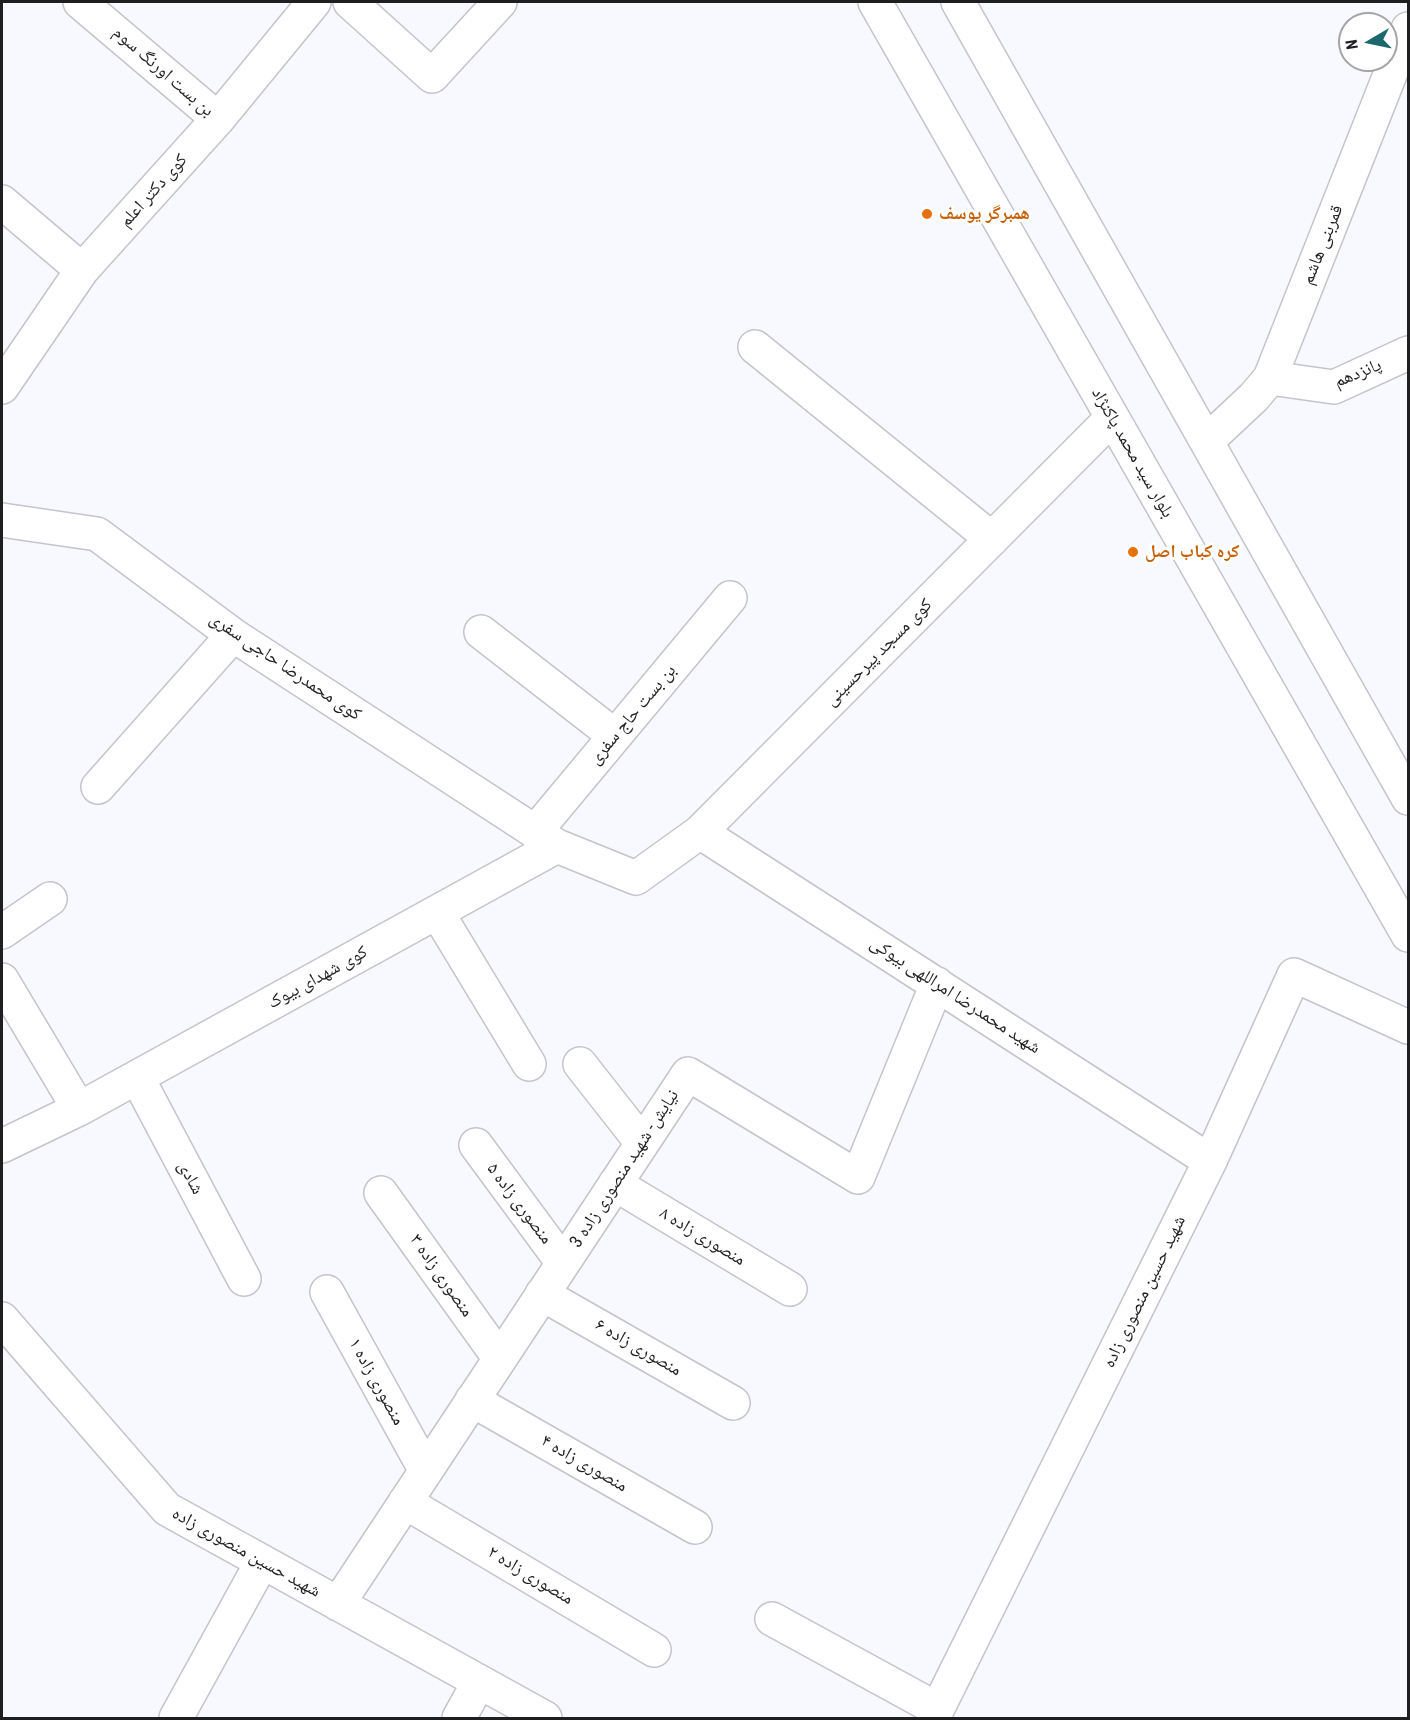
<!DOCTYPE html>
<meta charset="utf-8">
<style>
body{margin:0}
#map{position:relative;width:1410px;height:1720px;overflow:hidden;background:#f8f8ff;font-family:"Roboto Condensed",sans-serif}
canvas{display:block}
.frame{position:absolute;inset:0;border:3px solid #1f1f22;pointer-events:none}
.north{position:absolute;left:1338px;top:12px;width:60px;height:60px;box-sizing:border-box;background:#fff;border:2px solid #a5a5a7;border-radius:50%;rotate:261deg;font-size:16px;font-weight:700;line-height:24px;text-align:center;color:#1f1f22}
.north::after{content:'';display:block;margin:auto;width:21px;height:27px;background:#1c696d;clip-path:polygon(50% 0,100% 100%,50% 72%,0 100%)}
</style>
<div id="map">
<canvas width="1410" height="1720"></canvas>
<div class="frame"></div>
<div class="north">N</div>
</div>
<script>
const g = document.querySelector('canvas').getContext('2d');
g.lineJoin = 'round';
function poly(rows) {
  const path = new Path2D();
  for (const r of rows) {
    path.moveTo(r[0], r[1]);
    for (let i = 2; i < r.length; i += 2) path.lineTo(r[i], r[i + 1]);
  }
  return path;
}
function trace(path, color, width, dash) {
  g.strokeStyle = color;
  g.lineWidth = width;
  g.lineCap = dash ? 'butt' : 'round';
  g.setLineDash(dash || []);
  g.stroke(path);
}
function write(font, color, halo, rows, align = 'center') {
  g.font = font + ' "Roboto Condensed","Noto Naskh Arabic",sans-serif';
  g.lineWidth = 6;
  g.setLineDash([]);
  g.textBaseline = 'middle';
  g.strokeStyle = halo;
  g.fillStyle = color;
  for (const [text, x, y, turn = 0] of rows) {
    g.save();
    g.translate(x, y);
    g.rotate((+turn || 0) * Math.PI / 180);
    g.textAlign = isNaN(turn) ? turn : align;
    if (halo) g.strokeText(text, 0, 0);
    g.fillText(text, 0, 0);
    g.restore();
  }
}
const minor = poly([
 [80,2,218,119],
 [350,2,432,76,500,2],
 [2,202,82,270],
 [755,347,992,539],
 [1270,378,1334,387,1408,353],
 [2,387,82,270,218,119,314,2],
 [1207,441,1254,397,1270,378,1408,29],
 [2,520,97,534,233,635,557,846],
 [481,632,615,736],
 [98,787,233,635],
 [535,832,730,598],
 [700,832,1210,1161],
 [437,912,529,1064],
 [2,932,50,899],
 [2,980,79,1109],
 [580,1064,642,1143],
 [137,1077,244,1279],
 [476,1145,563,1263],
 [2,1146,79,1109,557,846,636,878,700,832,1112,418],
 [615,1184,790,1289],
 [381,1193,500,1359],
 [327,1292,426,1471],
 [542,1294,733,1403],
 [2,1319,167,1509,545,1718],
 [472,1400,695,1527],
 [405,1502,654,1650],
 [338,1604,688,1074,858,1177,937,984],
 [772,1619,937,1709],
 [176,1718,262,1562],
 [459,1718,479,1682],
 [933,1718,1210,1161,1294,975,1408,1027]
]);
const major = poly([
 [875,2,1408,935],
 [958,2,1408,798]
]);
trace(minor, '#c5c4cd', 36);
trace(major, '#c5c4cd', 36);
trace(minor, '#fff', 33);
trace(major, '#fff', 33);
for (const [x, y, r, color] of [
 [927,214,6,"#e8710a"],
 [1133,552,6,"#e8710a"]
]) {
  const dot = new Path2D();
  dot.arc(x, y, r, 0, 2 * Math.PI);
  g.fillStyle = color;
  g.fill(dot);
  trace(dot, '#fff', 2);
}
write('18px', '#1f1f22', '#fff', [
 ["بن بست اورنگ سوم",163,72,41],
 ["کوی دکتر اعلم",154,191,-48],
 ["قمربنی هاشم",1323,245,-68],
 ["پانزدهم",1358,374,-22],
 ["بلوار سید محمد پاکنژاد",1132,453,60],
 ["کوی مسجد پیرحسینی",879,653,-45],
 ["کوی محمدرضا حاجی سفری",285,667,34],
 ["بن بست حاج سفری",633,715,-50],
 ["کوی شهدای بیوک",318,978,-29],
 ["شهید محمدرضا امراللهی بیوکی",955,996,33],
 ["نیایش- شهید منصوری زاده 3",625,1169,-57],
 ["شادی",190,1178,62],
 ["منصوری زاده ۵",519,1204,53],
 ["منصوری زاده ۸",702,1237,31],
 ["منصوری زاده ۳",441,1276,55],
 ["شهید حسین منصوری زاده",1145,1292,-64],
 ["منصوری زاده ۶",638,1348,30],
 ["منصوری زاده ۱",376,1382,61],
 ["منصوری زاده ۴",584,1464,30],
 ["شهید حسین منصوری زاده",246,1553,29],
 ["منصوری زاده ۲",530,1576,31]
]);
write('bold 18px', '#c56008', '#fff', [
 ["همبرگر یوسف",939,214],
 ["کره کباب اصل",1145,552]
], 'left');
</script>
